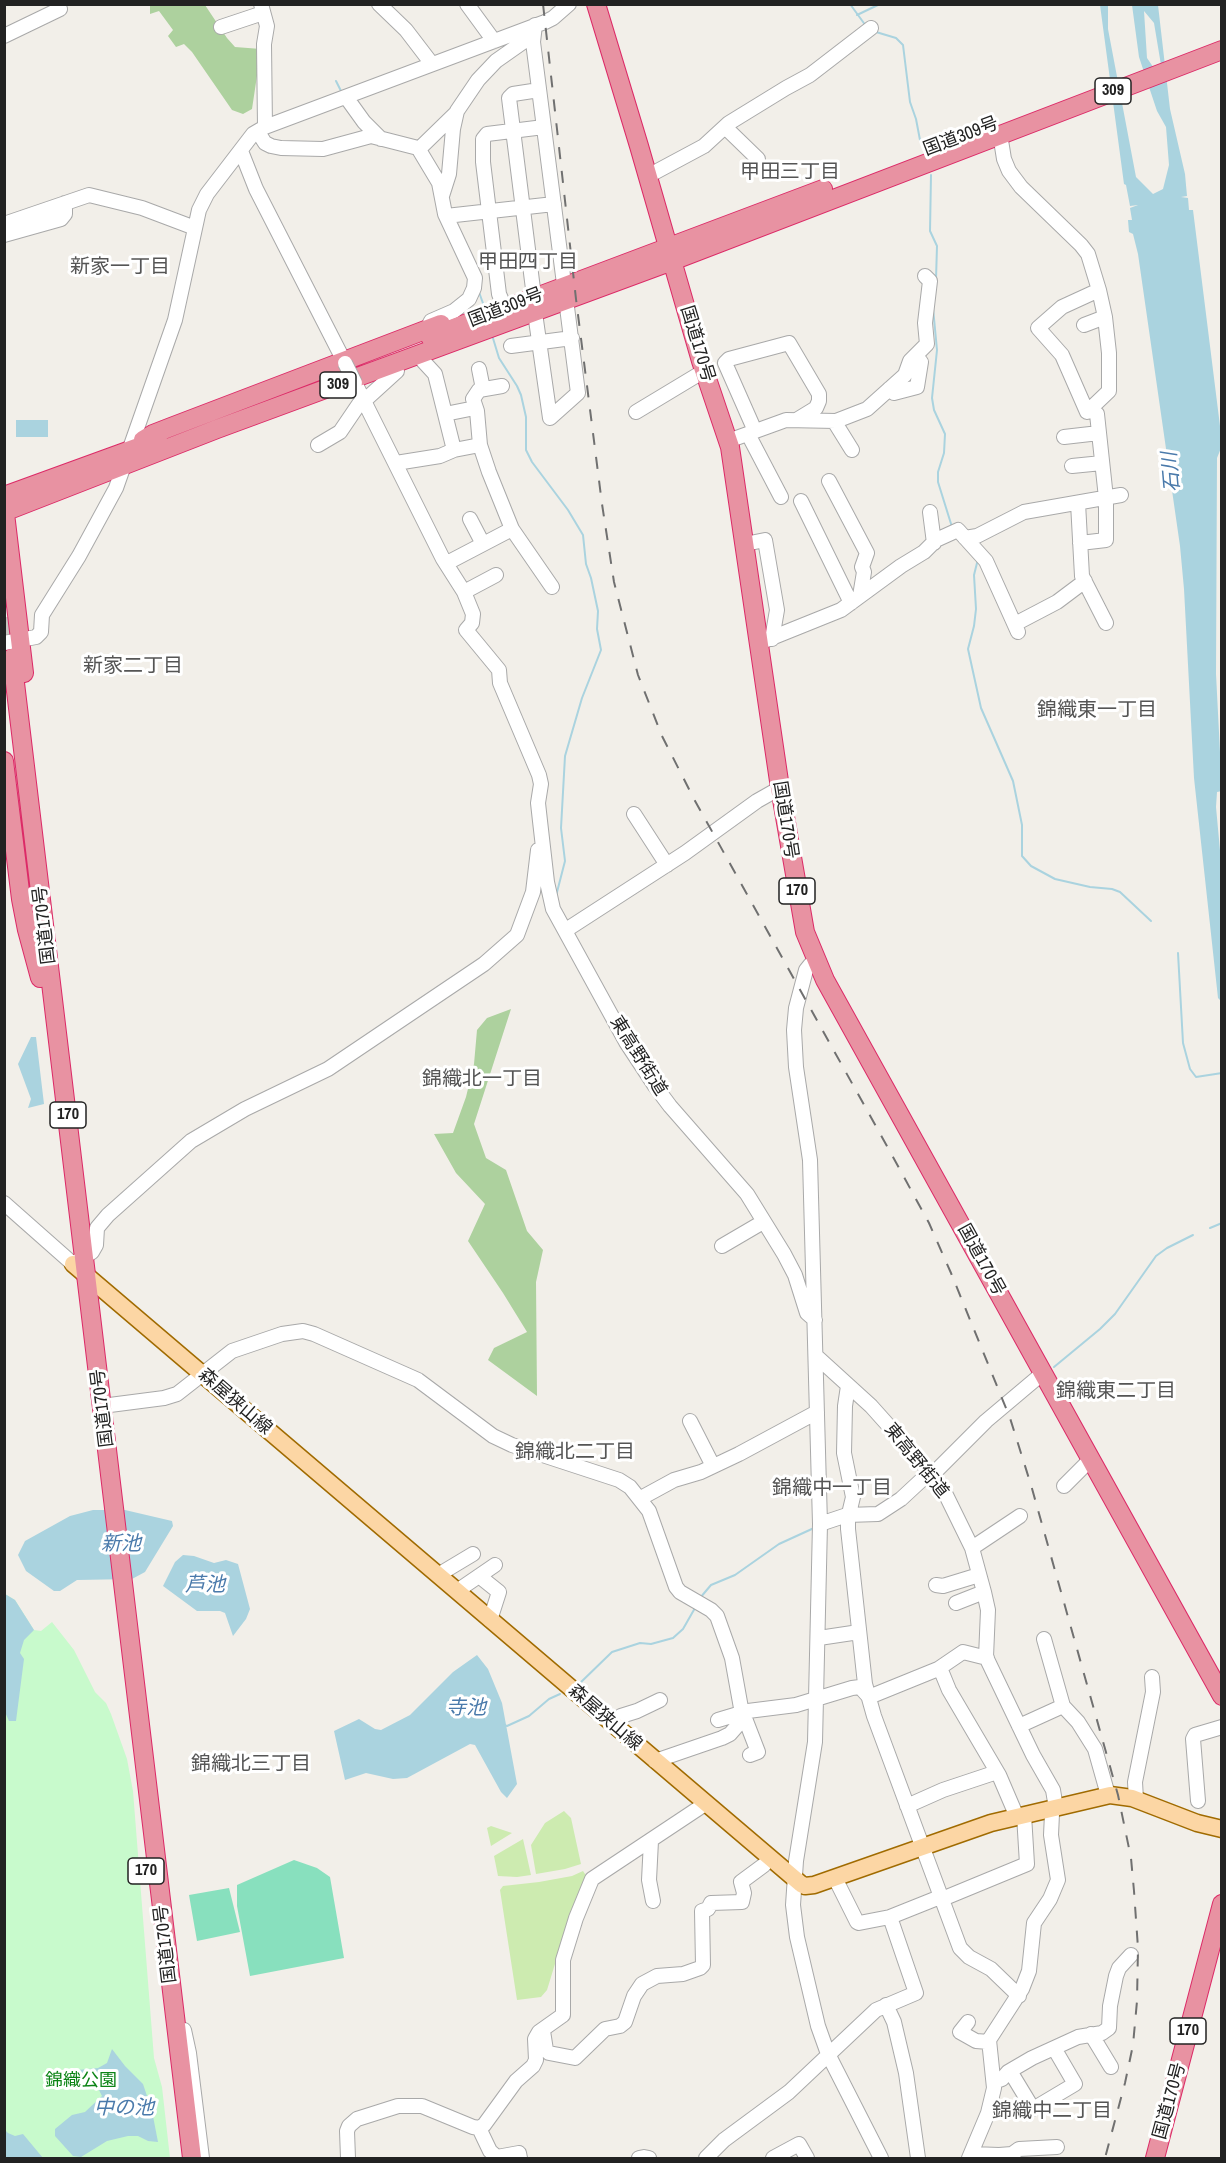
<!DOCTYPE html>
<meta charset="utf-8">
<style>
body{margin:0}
#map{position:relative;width:1226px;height:2163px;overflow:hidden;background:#f2efe9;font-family:"Archivo Narrow",sans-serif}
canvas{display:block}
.frame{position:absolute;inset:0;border:6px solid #222;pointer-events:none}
</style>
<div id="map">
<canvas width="1226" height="2163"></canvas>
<div class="frame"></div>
</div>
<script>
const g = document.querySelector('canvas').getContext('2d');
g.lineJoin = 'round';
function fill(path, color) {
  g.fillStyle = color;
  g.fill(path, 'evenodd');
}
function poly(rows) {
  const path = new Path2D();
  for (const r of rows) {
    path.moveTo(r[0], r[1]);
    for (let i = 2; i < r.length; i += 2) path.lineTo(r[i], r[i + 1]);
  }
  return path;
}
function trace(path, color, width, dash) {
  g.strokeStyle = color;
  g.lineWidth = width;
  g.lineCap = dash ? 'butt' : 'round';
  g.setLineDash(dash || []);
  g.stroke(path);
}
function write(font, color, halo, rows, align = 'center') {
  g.font = font + ' "Archivo Narrow","Noto Sans JP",sans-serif';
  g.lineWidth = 6;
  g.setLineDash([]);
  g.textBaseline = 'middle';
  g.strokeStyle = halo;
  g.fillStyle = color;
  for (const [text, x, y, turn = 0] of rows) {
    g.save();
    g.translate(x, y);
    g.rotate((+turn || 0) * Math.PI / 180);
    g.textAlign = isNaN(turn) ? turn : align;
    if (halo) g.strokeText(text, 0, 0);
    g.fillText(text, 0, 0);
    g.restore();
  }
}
fill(poly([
 [564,1811,571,1818,581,1864,565,1869,536,1874,531,1845,545,1823],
 [491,1826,512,1833,491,1846,487,1828],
 [523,1839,531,1875,517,1877,498,1876,494,1856],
 [583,1871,587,1877,570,1915,547,1990,541,1997,517,2000,500,1890,503,1886,539,1882,572,1876]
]), '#cdebb0');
fill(poly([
 [150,5,205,5,227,38,235,47,261,49,252,109,243,114,232,110,192,52,184,44,176,47,168,36,173,30,159,11,150,14],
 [511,1009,474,1124,486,1158,506,1170,527,1231,543,1250,536,1282,537,1396,488,1360,494,1348,527,1332,503,1293,468,1241,485,1204,456,1173,434,1134,453,1133,466,1097,474,1064,477,1030,487,1018]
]), '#add19e');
fill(poly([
 [5,1594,15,1600,34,1630,41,1631,52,1622,74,1650,95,1692,106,1703,111,1714,127,1759,133,1791,154,2058,162,2087,170,2158,5,2158]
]), '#c8facc');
fill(poly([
 [294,1860,317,1868,330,1877,344,1958,250,1976,237,1906,237,1885],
 [229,1888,240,1932,197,1941,189,1895]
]), '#88e0be');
fill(poly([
 [1100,5,1108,5,1108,29,1136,177,1153,194,1163,189,1169,165,1166,127,1157,111,1139,57,1132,5,1158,5,1170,109,1185,174,1187,196,1181,197,1188,198,1189,210,1193,210,1221,434,1221,448,1217,458,1216,674,1222,791,1217,792,1216,807,1222,872,1221,1001,1218,998,1194,778,1184,589,1180,546,1138,254,1133,234,1129,232,1128,220,1132,220,1130,208,1138,205,1130,206,1126,185,1124,184],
 [1144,11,1154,23,1164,83,1147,58],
 [16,420,48,420,48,437,16,437],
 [31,1037,36,1037,44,1104,28,1108,31,1099,18,1064],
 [93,1510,125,1510,172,1521,173,1526,145,1572,132,1579,77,1580,60,1591,54,1591,26,1571,18,1555,25,1541,70,1516],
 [183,1555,194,1556,214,1563,226,1560,238,1564,250,1609,246,1619,233,1636,225,1613,220,1611,197,1611,163,1586,175,1562],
 [5,1594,15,1600,34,1630,24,1640,20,1653,24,1659,16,1721,9,1721,5,1712],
 [477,1655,488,1669,502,1703,517,1784,507,1798,501,1792,475,1745,470,1744,407,1778,393,1779,366,1773,345,1780,334,1731,359,1719,375,1729,381,1730,410,1715,453,1672],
 [112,2049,125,2066,143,2084,152,2111,158,2142,148,2141,138,2136,128,2136,107,2141,81,2157,73,2156,55,2136,55,2129,72,2115,85,2112,102,2096,95,2082,78,2070,98,2068,107,2063],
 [4,2129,8,2133,15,2136,23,2134,43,2158,5,2158]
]), '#aad3df');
trace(poly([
 [850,4,866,26],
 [857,15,880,4],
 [876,32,896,38,903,45,910,102,916,119,920,140],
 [336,81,341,91],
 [931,175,930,231,937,246,936,279],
 [479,292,485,309],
 [933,308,937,350,932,398,934,410,945,434,944,453,938,472,938,482,952,527],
 [492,335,499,358,517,386,521,395,526,417,526,450,532,462,568,510,583,535,586,564,591,578,598,611,597,629,601,650,582,698,565,756,561,828,565,861,556,896],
 [978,559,974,575,976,609,974,626,968,649,981,708,1013,781,1022,825,1022,856,1031,866,1055,879,1090,887,1112,889,1120,892,1151,921],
 [1178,953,1183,1043,1190,1069,1196,1077,1222,1073],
 [1210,1228,1222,1223],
 [1054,1367,1100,1329,1115,1314,1156,1256,1167,1248,1193,1235],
 [700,1598,711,1585,735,1575,779,1544,814,1528],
 [579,1684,612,1652,640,1643,651,1644,673,1638,683,1629,695,1608],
 [504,1725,507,1726,529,1716,549,1699,560,1694]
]), '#aad3df', 2);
trace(poly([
 [4,590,12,657]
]), '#c8c6c1', 18, [18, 9]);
const minor = poly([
 [261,4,267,26,264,44,265,127],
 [379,4,406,30,432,64],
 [467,4,494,41],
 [535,25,533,42,578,393,550,418,536,320],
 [221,27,263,13],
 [4,36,60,9],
 [346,97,364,122,381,139],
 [725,127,758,159],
 [258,132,265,143,271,146,281,148,323,149,371,136,418,148,439,183,445,214,475,278,474,288,469,299,454,311,431,321,429,325],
 [1000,134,1004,159,1009,171,1021,187,1081,245,1088,254,1099,290,1105,317,1109,353,1109,391,1087,412,1062,355,1038,328,1062,307,1099,290],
 [419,149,456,113],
 [241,151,256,189,345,363],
 [648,176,704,146,729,123,786,88,810,75,871,28],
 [442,196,449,174,453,129,457,111,478,80,496,61,533,35],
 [446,216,554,204],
 [4,224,89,195,142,208,195,228],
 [4,235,61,219,65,214,65,203],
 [534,297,509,98,513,94,539,90],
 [502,301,499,294,483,162,483,139,487,134,544,127],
 [1084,325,1105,317],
 [511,346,572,338],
 [423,361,435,374,454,450],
 [479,369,483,389],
 [355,383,443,559,464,592,473,614,472,623,466,630,499,670,500,683,539,775,541,784,538,803,540,821,547,882,553,909,626,1042,655,1086,670,1106,747,1194,784,1254,795,1275,807,1313,815,1320],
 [502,386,479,390,473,399,477,411,480,445,489,472,512,529,552,587],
 [889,389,894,393,917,387,921,362,916,356],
 [636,412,704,371],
 [445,414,475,408],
 [834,421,852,450],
 [755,431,725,363,729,359,789,343,819,394,819,401,816,408,798,419],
 [748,434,781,497],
 [1064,437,1099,433],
 [728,441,786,420,836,421,867,409,905,375,910,361,927,344,925,323,930,281,925,276],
 [318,445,340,432,359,404,364,401,397,371],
 [396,463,440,456,454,450,480,445],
 [1072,466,1102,463],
 [829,481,867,553,862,567,864,572,860,596],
 [801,501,851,603],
 [1078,503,1082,576,1106,623],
 [930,512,934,543],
 [470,519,483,544],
 [965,538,977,536,1024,512,1121,495],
 [1080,543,1106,540,1106,498,1097,414,1089,410],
 [745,544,765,540,777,610,772,639],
 [447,563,512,529],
 [464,592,496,575],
 [1015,624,1057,602,1085,581],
 [4,643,36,637,41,632,42,615,79,556,116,488,175,320,199,210,207,194,253,134,265,127,545,22,553,18,569,4],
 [759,643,841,610,901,566,924,552,936,540,958,530,986,561,1018,632],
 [634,814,667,865],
 [566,930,685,853,757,801,780,788],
 [816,962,810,965,806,970,796,1008,794,1030,796,1067,810,1160,820,1524,815,1742,796,1861,793,1905,797,1937,818,2026,828,2054,881,2158],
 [4,1203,73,1264,92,1252,96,1245,97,1228,108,1215,191,1141,245,1109,328,1069,484,964,517,935,533,892,538,850],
 [722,1246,763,1222],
 [816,1356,871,1406,922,1463,946,1495,972,1548,984,1592,988,1610,986,1657,1033,1755,1053,1790,1055,1802,1052,1814,1051,1835,1058,1880,1050,1899,1034,1923,1029,1971,1022,1989,989,2040,994,2088,988,2113,969,2158],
 [848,1386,845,1406,844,1453,853,1497,848,1518,848,1529,865,1684,874,1716,960,1948,969,1957,991,1969,1019,1996],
 [102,1406,164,1398,177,1394,232,1351,282,1334,303,1331,314,1334,418,1380,493,1436,512,1445,619,1480,630,1487,649,1511,676,1587,680,1592,711,1610,717,1616,732,1658,741,1708,758,1752,750,1755],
 [690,1421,713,1466],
 [931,1476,986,1421,1043,1373],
 [1064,1486,1091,1459],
 [641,1498,674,1480,701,1472,739,1454,817,1412],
 [820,1524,847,1515,878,1514,901,1499,929,1473],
 [972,1548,1020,1516],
 [438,1575,473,1554],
 [479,1576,499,1592,490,1620],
 [936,1585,943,1586,979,1575],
 [457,1591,495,1565],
 [956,1603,984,1592],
 [819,1638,859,1632],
 [1044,1639,1063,1706,1078,1722,1095,1749,1108,1795],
 [940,1668,949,1690,999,1775,1017,1817],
 [869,1697,938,1669,963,1652,987,1658],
 [718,1720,748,1711,796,1705,852,1688,860,1687,869,1697],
 [612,1724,621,1716,637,1711,660,1700],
 [1019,1726,1063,1706],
 [655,1761,722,1738,730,1734,737,1726,743,1712],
 [1136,1799,1135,1782,1153,1692,1152,1677],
 [1198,1801,1193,1739,1195,1735,1222,1727],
 [907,1806,943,1790,997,1772],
 [651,1841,649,1880,653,1901],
 [835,1878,857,1922,859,1923,890,1917,940,1897,947,1897,1027,1864,1024,1815],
 [886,2005,894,2022,906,2073,918,2158],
 [968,2022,960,2032,976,2041,989,2042],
 [184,2030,189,2053,202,2158],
 [543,2031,546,2050,549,2053,575,2058,605,2029,620,2026,625,2022,634,1996,642,1984,657,1976,683,1974,700,1968,703,1965,702,1911,708,1909,711,1903,742,1902,744,1893,741,1882,764,1865],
 [1091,2034,1111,2067],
 [1010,2071,1033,2109,1075,2084,1054,2048],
 [994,2082,1002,2079,1008,2072,1032,2058,1078,2037,1102,2033,1109,2028,1110,2006,1116,1976,1119,1968,1131,1955],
 [479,2128,484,2125,516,2081,533,2066,536,2060,535,2039,539,2032,563,2015,563,1960,576,1918,592,1879,705,1804],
 [479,2128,490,2151,497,2157,519,2153,520,2158],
 [972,2154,999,2155,1012,2154,1019,2149,1057,2147],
 [348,2158,347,2131,349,2126,357,2119,398,2106,422,2106,473,2127,479,2128],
 [639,2158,644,2157,649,2158],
 [706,2158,724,2140,789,2092,876,2010,916,1993,890,1917],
 [773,2158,799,2144,807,2158]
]);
const major = poly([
 [73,1264,801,1884,805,1886,814,1885,991,1823,1110,1795,1132,1798,1197,1823,1222,1829]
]);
const highway = poly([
 [596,4,639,146,701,361,730,447,780,788,805,932,825,980,1222,1696],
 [430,337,823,189],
 [143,440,153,434,171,427,441,324],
 [4,496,158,440],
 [4,505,24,673],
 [4,512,217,429,672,261,1222,50],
 [12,658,192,2158],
 [4,761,21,899,27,930,40,978],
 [1155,2158,1222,1904]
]);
trace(minor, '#a9a9a9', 16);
trace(major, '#a06b00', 19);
trace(highway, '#dc2a67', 20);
trace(minor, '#fff', 14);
trace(major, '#fcd6a4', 16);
trace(highway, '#e892a2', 18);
trace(poly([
 [543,4,576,299,602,504,614,582,638,675,662,736,694,799,893,1157,929,1223,951,1273,1010,1418,1031,1485,1118,1795,1131,1858,1134,1891,1138,1948,1137,2001,1133,2045,1125,2083,1105,2158]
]), '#707070', 2, [12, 12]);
const minorBridge = poly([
 [345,363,355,383]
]);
trace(minorBridge, '#a9a9a9', 16, []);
trace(minorBridge, '#fff', 14);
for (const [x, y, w] of [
 [1113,91,36],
 [338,385,36],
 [797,891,36],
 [68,1115,36],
 [146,1871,36],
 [1188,2031,36]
]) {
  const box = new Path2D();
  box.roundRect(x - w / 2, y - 13, w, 26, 4.5);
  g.fillStyle = '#fff';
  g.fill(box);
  trace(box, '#222', 1.5);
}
write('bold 16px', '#222', null, [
 ["309",1113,91],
 ["309",338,385],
 ["170",797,891],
 ["170",68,1115],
 ["170",146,1871],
 ["170",1188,2031]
]);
write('18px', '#222', '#fff', [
 ["国道309号",961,137,-21],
 ["国道309号",506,308,-21],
 ["国道170号",697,344,73],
 ["国道170号",785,820,81],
 ["国道170号",45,925,-97],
 ["東高野街道",638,1056,58],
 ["国道170号",981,1260,61],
 ["森屋狭山線",235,1402,41],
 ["国道170号",103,1408,-97],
 ["東高野街道",916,1461,51],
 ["森屋狭山線",605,1718,41],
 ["国道170号",166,1944,-97],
 ["国道170号",1170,2101,-75]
]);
write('18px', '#0c8416', '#fff', [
 ["錦織公園",81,2081]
]);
write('20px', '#555', '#fff', [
 ["甲田三丁目",790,173],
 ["甲田四丁目",528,263],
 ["新家一丁目",120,268],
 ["新家二丁目",133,667],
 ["錦織東一丁目",1097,711],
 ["錦織北一丁目",482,1080],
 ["錦織東二丁目",1116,1392],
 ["錦織北二丁目",575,1453],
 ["錦織中一丁目",832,1489],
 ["錦織北三丁目",251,1765],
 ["錦織中二丁目",1052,2112]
]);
write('italic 20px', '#4a7aab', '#fff', [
 ["石川",1172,472,-95],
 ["新池",121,1545],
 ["芦池",205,1586],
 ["寺池",466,1709],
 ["中の池",124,2109]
]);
</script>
